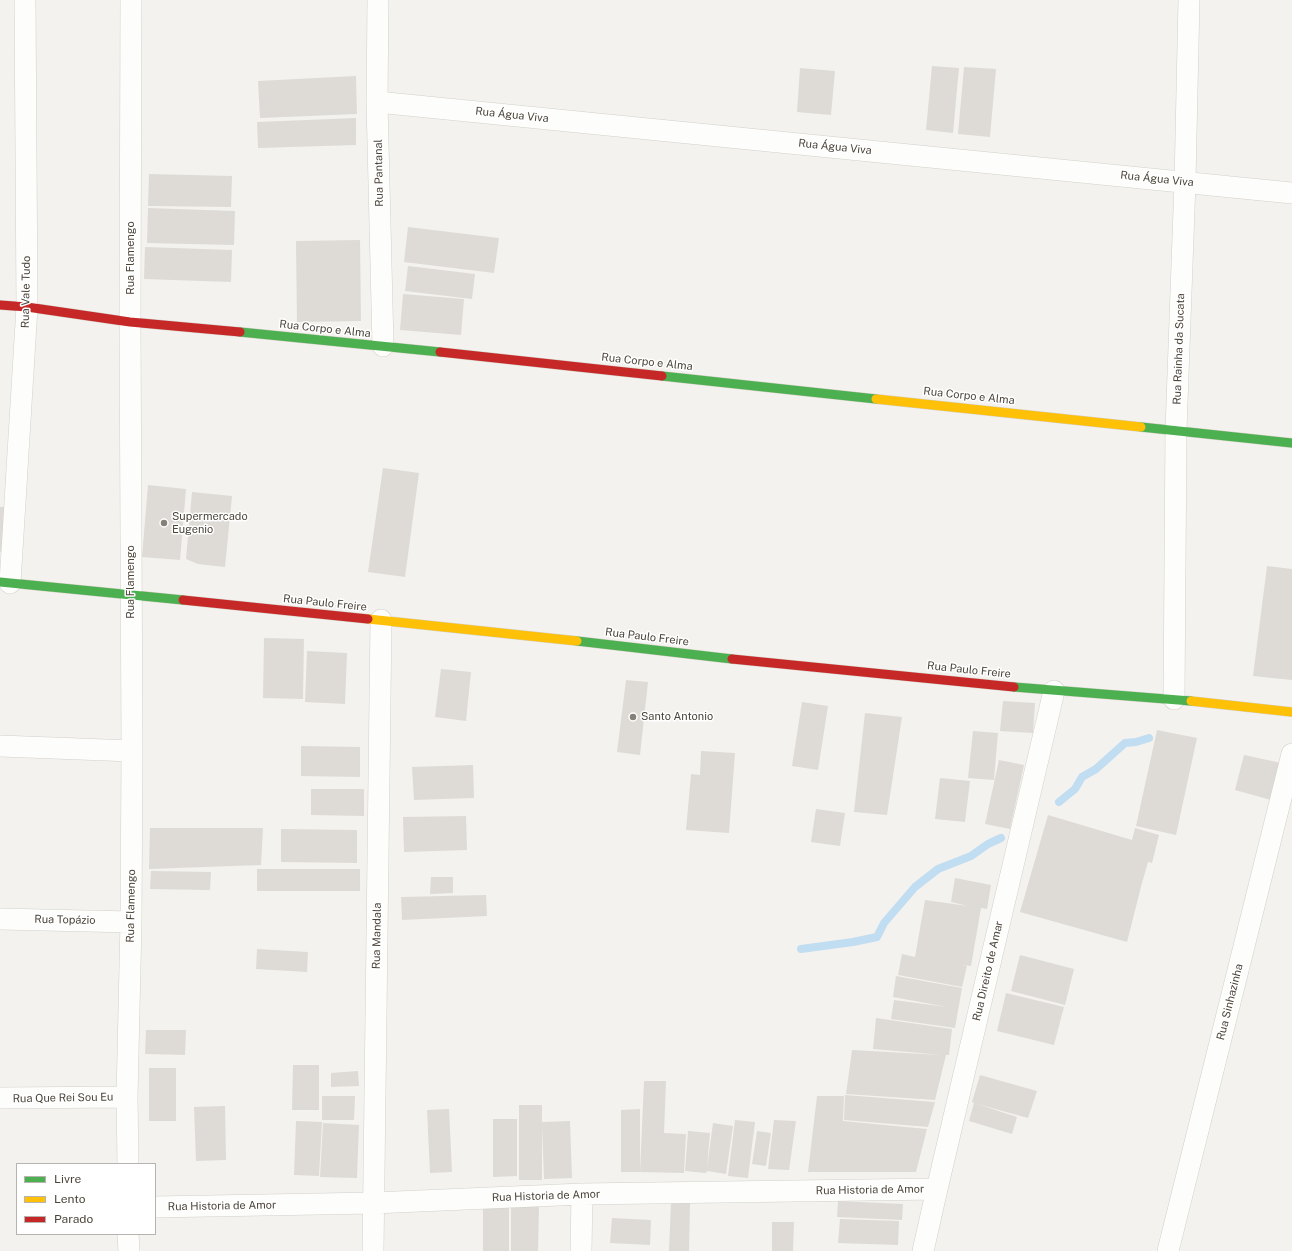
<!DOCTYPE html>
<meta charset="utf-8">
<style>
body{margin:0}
#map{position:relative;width:1292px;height:1251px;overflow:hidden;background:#f4f2ee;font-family:"Public Sans",sans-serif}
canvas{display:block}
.legend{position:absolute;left:16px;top:1163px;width:140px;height:72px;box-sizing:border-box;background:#fff;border:1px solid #b7b4b0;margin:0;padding:5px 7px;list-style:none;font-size:12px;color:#4b4439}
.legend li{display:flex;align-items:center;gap:8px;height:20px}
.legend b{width:20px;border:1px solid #b7b4b0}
</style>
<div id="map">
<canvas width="1292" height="1251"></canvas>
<ul class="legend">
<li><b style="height:5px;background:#4caf50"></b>Livre</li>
<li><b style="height:5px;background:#ffc107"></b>Lento</li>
<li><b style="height:5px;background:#c62828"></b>Parado</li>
</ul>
</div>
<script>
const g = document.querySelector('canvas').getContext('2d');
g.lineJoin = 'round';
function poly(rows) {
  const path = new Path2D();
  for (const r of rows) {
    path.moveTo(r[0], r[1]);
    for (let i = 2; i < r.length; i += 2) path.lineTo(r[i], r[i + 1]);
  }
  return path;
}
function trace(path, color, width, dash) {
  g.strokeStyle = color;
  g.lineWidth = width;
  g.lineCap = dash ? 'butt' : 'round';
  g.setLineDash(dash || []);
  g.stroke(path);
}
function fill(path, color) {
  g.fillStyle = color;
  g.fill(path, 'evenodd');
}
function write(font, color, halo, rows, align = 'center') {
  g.font = font + ' "Public Sans",sans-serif';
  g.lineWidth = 3;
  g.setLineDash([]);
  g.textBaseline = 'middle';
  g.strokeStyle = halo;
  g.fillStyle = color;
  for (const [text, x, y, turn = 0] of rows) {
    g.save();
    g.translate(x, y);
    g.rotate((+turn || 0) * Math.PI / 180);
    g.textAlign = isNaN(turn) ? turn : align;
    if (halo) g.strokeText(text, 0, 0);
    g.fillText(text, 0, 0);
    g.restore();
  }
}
trace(poly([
 [1059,802,1075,789,1082,777,1096,769,1125,743,1136,742,1149,738],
 [801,949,853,942,877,937,884,923,915,887,938,869,971,856,988,844,1001,838]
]), '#c0ddf1', 8);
fill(poly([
 [932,66,959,68,953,133,926,130],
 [964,67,996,69,990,137,958,134],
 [800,68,835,71,831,115,797,112],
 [356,76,357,114,260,118,258,81],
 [356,118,356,145,258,148,257,122],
 [149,174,232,176,231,207,148,206],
 [148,208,235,211,234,245,147,243],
 [408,227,499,238,494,273,404,262],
 [360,240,361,321,297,322,296,241],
 [145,247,232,250,231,282,144,279],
 [408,266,475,274,472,299,405,291],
 [403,294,464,299,461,335,400,330],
 [383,468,419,473,405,577,368,572],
 [148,485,186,489,180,560,142,557],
 [192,492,232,496,225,567,198,564,186,559],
 [0,507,9,507,6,553,0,552],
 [1267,566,1292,569,1292,680,1253,676],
 [264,638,304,639,303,699,263,698],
 [307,651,347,653,345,704,305,702],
 [441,669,471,672,466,721,435,717],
 [626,680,648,682,640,755,617,752],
 [1003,701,1035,703,1033,733,1000,731],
 [802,702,828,706,818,770,792,766],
 [865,713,902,717,887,815,854,812],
 [1157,730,1197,738,1176,835,1136,826],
 [973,731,998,733,994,780,968,778],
 [301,746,360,747,360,777,301,776],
 [701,751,735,753,729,833,686,830,691,774,700,775],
 [1244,755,1281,763,1271,800,1235,790],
 [999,760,1024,765,1010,829,985,824],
 [473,765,474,798,414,800,412,767],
 [940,778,970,781,965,822,935,819],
 [311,789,364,789,364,816,311,815],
 [816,809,845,813,840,846,811,842],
 [1048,815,1132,840,1135,828,1159,835,1152,863,1148,862,1142,883,1127,942,1020,912],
 [466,816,467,850,404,852,403,817],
 [150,828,263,828,261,865,149,869],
 [281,829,357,830,357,863,281,862],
 [257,869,360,869,360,891,257,891],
 [151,871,211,872,210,890,150,889],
 [431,877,453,877,453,893,430,894],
 [955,878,991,885,987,909,981,908,971,966,963,965,967,966,962,987,898,975,902,954,915,957,925,900,968,906,951,902],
 [486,895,487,916,402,920,401,897],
 [257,949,308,952,307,972,256,969],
 [1020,955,1074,969,1065,1005,1011,991],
 [896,976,962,988,955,1028,891,1019,894,1000,947,1007,893,997],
 [1006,993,1064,1007,1054,1045,997,1031],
 [876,1018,952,1029,949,1055,946,1055,935,1100,846,1094,852,1050,942,1055,873,1049],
 [146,1030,186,1030,185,1055,145,1054],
 [293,1065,319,1065,319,1110,292,1110],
 [149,1068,176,1068,176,1121,149,1121],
 [358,1071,359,1086,331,1087,331,1073],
 [980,1075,1037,1091,1028,1118,977,1104,1017,1117,1012,1134,969,1121,974,1103,972,1102],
 [644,1081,666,1081,664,1133,686,1134,684,1173,640,1172],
 [845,1095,935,1102,928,1127,844,1120],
 [322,1096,355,1096,354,1120,322,1120],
 [817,1096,844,1096,843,1121,927,1129,916,1172,808,1172],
 [519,1105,542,1105,542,1122,570,1121,572,1178,544,1179,542,1126,542,1180,519,1180],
 [225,1106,226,1160,196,1161,194,1107],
 [449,1109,452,1172,430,1173,427,1110],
 [640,1109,640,1172,621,1172,621,1110],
 [493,1119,517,1119,517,1176,493,1177],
 [735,1120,755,1122,748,1178,728,1176],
 [774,1120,796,1121,789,1170,768,1169],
 [296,1121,322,1122,319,1176,294,1175],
 [323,1123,359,1125,357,1178,320,1177],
 [713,1123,733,1126,726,1174,707,1171,706,1173,685,1171,688,1131,710,1133,707,1168],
 [757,1131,771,1133,766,1166,752,1164],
 [838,1201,903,1204,902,1220,837,1217],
 [671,1202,690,1203,689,1251,669,1251],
 [509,1207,509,1251,483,1251,483,1208],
 [511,1207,539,1207,538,1251,511,1251],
 [612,1218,651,1220,650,1245,610,1243],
 [840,1219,899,1221,898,1245,838,1243],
 [772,1222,794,1222,793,1251,772,1251]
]), '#dedbd6');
const street = poly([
 [378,0,377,102,383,346],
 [377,102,1292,193],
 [10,583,27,307,25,0],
 [1174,699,1176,430,1185,182,1189,0],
 [0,746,132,751],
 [0,919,131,922],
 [0,1098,127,1097],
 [128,1164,127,1097,131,922,132,751,130,322,131,0],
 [155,1207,373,1203,582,1194,937,1189],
 [128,1234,129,1251],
 [373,1251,381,620],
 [581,1251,582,1194],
 [923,1251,937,1189,1054,691],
 [1168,1251,1292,754]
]);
const fast = poly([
 [240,332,440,352],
 [662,376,876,399],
 [1141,427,1292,443],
 [0,582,183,600],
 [577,641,732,659],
 [1014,687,1191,701]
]);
const slow = poly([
 [876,399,1141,427],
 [368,619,577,641],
 [1191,701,1292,712]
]);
const jam = poly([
 [0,305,27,307,130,322,240,332],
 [440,352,662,376],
 [183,600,368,619],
 [732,659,1014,687]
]);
trace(street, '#d2d0cb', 22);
trace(fast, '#d3cfc5', 10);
trace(slow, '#d3cfc5', 10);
trace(jam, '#d3cfc5', 10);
trace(street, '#fdfdfc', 21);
trace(fast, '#4caf50', 9);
trace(slow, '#ffc107', 9);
trace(jam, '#c62828', 9);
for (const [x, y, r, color] of [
 [164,523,4,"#868178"],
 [633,717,4,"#868178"]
]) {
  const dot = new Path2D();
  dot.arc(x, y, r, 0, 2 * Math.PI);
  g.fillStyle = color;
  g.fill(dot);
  trace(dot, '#fff', 1.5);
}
write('11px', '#4b4439', '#fff', [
 ["Rua Água Viva",512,115,6],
 ["Rua Água Viva",835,147,6],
 ["Rua Pantanal",379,173,-91],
 ["Rua Água Viva",1157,179,6],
 ["Rua Flamengo",131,258,-90],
 ["Rua Vale Tudo",26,292,-89],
 ["Rua Corpo e Alma",325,329,6],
 ["Rua Rainha da Sucata",1179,349,-88],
 ["Rua Corpo e Alma",647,362,6],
 ["Rua Corpo e Alma",969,396,6],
 ["Rua Flamengo",131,582,-90],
 ["Rua Paulo Freire",325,603,6],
 ["Rua Paulo Freire",647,637,7],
 ["Rua Paulo Freire",969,670,6],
 ["Rua Flamengo",131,906,-89],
 ["Rua Topázio",65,920,1],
 ["Rua Mandala",377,936,-89],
 ["Rua Direito de Amar",988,971,-77],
 ["Rua Sinhazinha",1230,1002,-76],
 ["Rua Que Rei Sou Eu",63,1098,-1],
 ["Rua Historia de Amor",870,1190,-1],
 ["Rua Historia de Amor",546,1196,-2],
 ["Rua Historia de Amor",222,1206,-1]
]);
write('11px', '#4b4439', '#fff', [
 ["Supermercado",172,517],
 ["Eugenio",172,530],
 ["Santo Antonio",641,717]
], 'left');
</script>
